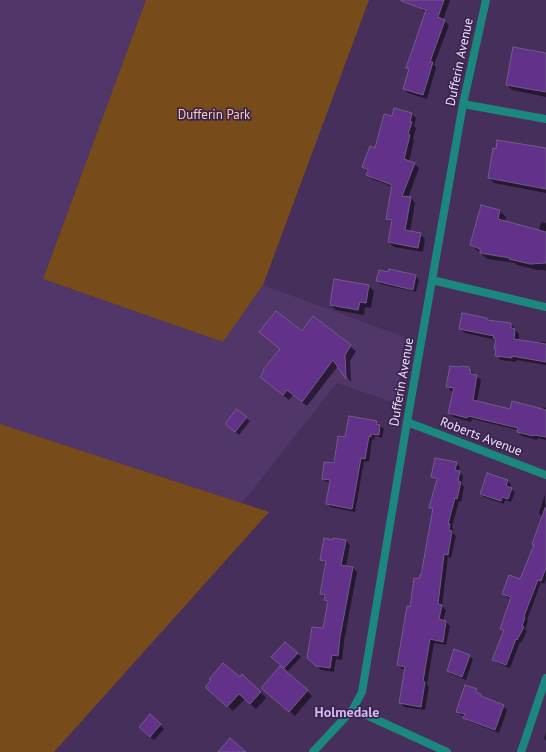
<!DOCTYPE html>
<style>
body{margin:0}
canvas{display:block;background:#462f5b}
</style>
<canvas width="546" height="752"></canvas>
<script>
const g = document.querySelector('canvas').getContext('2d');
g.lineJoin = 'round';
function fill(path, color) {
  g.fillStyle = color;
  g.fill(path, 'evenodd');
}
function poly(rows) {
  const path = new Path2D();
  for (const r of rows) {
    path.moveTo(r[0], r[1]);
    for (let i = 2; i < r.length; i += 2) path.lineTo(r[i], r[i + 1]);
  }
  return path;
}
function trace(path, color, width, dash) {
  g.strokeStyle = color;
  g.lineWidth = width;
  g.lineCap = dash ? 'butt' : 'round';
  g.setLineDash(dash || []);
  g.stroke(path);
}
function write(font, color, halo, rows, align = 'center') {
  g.font = font + ' "PT Sans",sans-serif';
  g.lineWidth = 3.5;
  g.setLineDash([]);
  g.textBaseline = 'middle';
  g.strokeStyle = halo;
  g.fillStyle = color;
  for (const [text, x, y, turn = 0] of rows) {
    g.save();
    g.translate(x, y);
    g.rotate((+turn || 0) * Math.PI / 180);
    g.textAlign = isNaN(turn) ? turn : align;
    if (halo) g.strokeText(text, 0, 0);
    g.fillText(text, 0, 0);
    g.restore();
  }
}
fill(poly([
 [0,0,146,0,43,279,223,342,263,285,407,338,395,403,337,383,242,503,0,424]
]), '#503669');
fill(poly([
 [146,0,369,0,263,285,223,342,43,279],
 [0,424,269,512,54,752,0,752]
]), '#774c1a');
fill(poly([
 [423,0,450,0,443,20,449,25,434,65,436,68,427,99,408,93,404,89,409,70,407,67,426,13,420,8],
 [546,54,546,97,512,90,507,85],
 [412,114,416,118,414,126,416,128,413,139,414,140,409,162,414,164,419,168,408,198,411,198,415,203,410,232,420,234,425,239,423,252,394,247,389,242,393,223,387,218,393,187,372,179,363,167,375,149,393,117],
 [546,151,546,193,494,183,489,178],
 [481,206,500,211,506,217,505,222,539,231,541,222,546,223,546,271,545,270,537,270,517,265,515,263,487,259,471,245],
 [416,276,419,280,416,292,380,284,377,280],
 [368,286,374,291,371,308,365,307,364,315,336,310,331,305],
 [313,318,356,351,350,361,351,382,338,366,307,406,293,395,289,400,267,382,281,349,260,332,302,332],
 [487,319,489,321,511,324,519,334,519,341,539,344,539,342,546,342,546,365,516,360,516,362,501,360,496,355,496,340,465,333,460,329],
 [468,368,472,372,474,375,476,376,481,380,477,402,511,410,542,410,543,407,546,408,546,440,538,438,537,440,522,436,518,432,518,430,472,419,471,422,453,417,449,413,455,391,451,391,447,386],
 [246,418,250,421,239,435,230,427],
 [376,422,384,429,382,438,375,436,374,440,372,439,369,462,364,461,355,512,330,507,327,503,331,483,326,482,323,479,334,465,346,438],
 [456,463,460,467,459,472,463,476,462,484,464,487,461,502,459,501,452,527,453,529,453,533,456,536,451,558,448,557,442,606,446,610,443,621,446,622,450,626,446,645,434,643,427,685,429,687,425,710,404,707,401,703,405,670,402,669,398,665,411,608,422,576,434,510,431,507,437,481,432,477],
 [508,481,511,485,510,488,515,492,511,502,505,500,504,504,484,497,481,494],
 [545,494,546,579,544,584,541,582,527,620,528,621,525,630,527,631,521,643,520,642,510,668,497,663,493,660,504,631,501,628,512,599,507,597,503,594,520,581,535,546,542,517,539,513],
 [334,539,346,541,350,545,346,567,353,568,357,572,344,641,342,660,336,659,334,672,321,670,313,662,324,629,329,604,321,594,327,564,321,559,334,541],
 [285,643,301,657,288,671,276,660],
 [469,656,473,659,466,680,451,674,448,671],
 [240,679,261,692,266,698,256,709,245,699,233,711,212,692,212,680],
 [476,690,484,698,503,706,507,710,499,733,468,721,465,717,465,716,461,715,457,711],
 [307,691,312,696,295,716,268,693],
 [150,716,164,729,154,740,144,730],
 [546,732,546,741,544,738]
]), '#0007');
const building = poly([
 [401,0,444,0,438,17,445,20,430,62,433,62,423,95,403,89,409,69,406,68,426,10,401,1,401,0],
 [513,47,546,53,546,92,506,85,513,47],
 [394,108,412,113,410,122,412,122,408,134,410,135,404,159,415,163,402,196,411,197,405,230,421,233,418,248,388,242,392,220,386,219,392,185,366,175,368,170,362,167,370,146,375,148,384,114,392,116,394,108],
 [497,140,546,148,546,189,488,178,493,148,496,149,497,140],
 [481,205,500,210,498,219,546,232,546,263,530,264,509,259,510,258,480,253,480,249,470,245,481,205],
 [389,269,416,275,413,290,376,281,379,270,388,272,389,269],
 [334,279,369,285,366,303,360,302,358,310,330,305,334,279],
 [276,311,302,331,313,316,351,345,345,355,346,379,333,360,302,402,287,390,283,395,260,377,264,372,263,370,280,349,259,332,276,311],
 [462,313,487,318,487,320,511,323,511,328,515,329,514,339,546,344,546,362,512,356,512,358,495,356,496,349,494,349,496,339,493,338,494,336,459,329,462,313],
 [450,366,460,367,462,366,469,367,471,374,477,375,473,400,510,409,512,401,546,410,546,437,534,435,533,436,517,432,518,428,468,416,467,418,448,413,454,388,446,387,450,366],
 [236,409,247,417,235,432,225,424,236,409],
 [349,416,377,421,376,424,380,425,379,435,371,434,371,437,369,436,365,459,361,458,352,509,326,504,330,480,322,479,324,462,334,463,338,436,345,437,349,416],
 [435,458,457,462,455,470,460,471,458,481,461,482,457,499,455,498,448,524,450,524,449,530,452,531,448,555,444,554,438,604,442,605,439,619,446,621,443,642,430,639,423,681,425,682,421,707,399,703,405,667,397,665,407,606,410,607,414,578,419,579,420,575,421,575,433,508,429,508,437,479,431,477,435,458],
 [487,473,508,480,506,486,512,488,508,499,502,497,501,501,480,494,487,473],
 [545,508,546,508,546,568,541,581,538,580,524,616,525,617,522,626,524,627,517,640,516,639,506,665,492,660,504,630,500,629,511,597,502,594,509,575,520,579,534,545,532,544,545,508],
 [324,538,333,540,333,538,346,540,341,565,353,567,340,637,338,656,332,655,330,668,316,666,307,658,312,627,323,628,328,601,324,600,325,595,320,594,326,561,320,560,324,538],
 [285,642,298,653,284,668,271,657,285,642],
 [454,649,470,655,462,677,447,671,454,649],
 [223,663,240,677,242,674,261,692,250,704,239,694,227,707,205,687,211,680,209,679,223,663],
 [280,666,308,690,289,712,261,688,280,666],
 [465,685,477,689,476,692,481,694,481,696,504,705,495,730,463,718,465,714,456,712,465,685],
 [150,714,161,724,150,737,139,727,150,714],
 [230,738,246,752,218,752,230,738]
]);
fill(building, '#623189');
trace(building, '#725a8a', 1);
trace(poly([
 [463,104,546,119],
 [432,280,546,307],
 [407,422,546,475],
 [353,709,447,752],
 [313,752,353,709,362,692,407,422,463,104,486,0],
 [521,752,546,678]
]), '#1c877e', 8);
write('13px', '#efe2fd', '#3b2450', [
 ["Dufferin Avenue",460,62,-78],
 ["Dufferin Avenue",402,382,-80],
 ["Roberts Avenue",481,437,21]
]);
write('13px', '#fad2aa', '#3b2450', [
 ["Dufferin Park",214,115]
]);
write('bold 14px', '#d2b8ee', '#3b2450', [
 ["Holmedale",347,713]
]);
</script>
